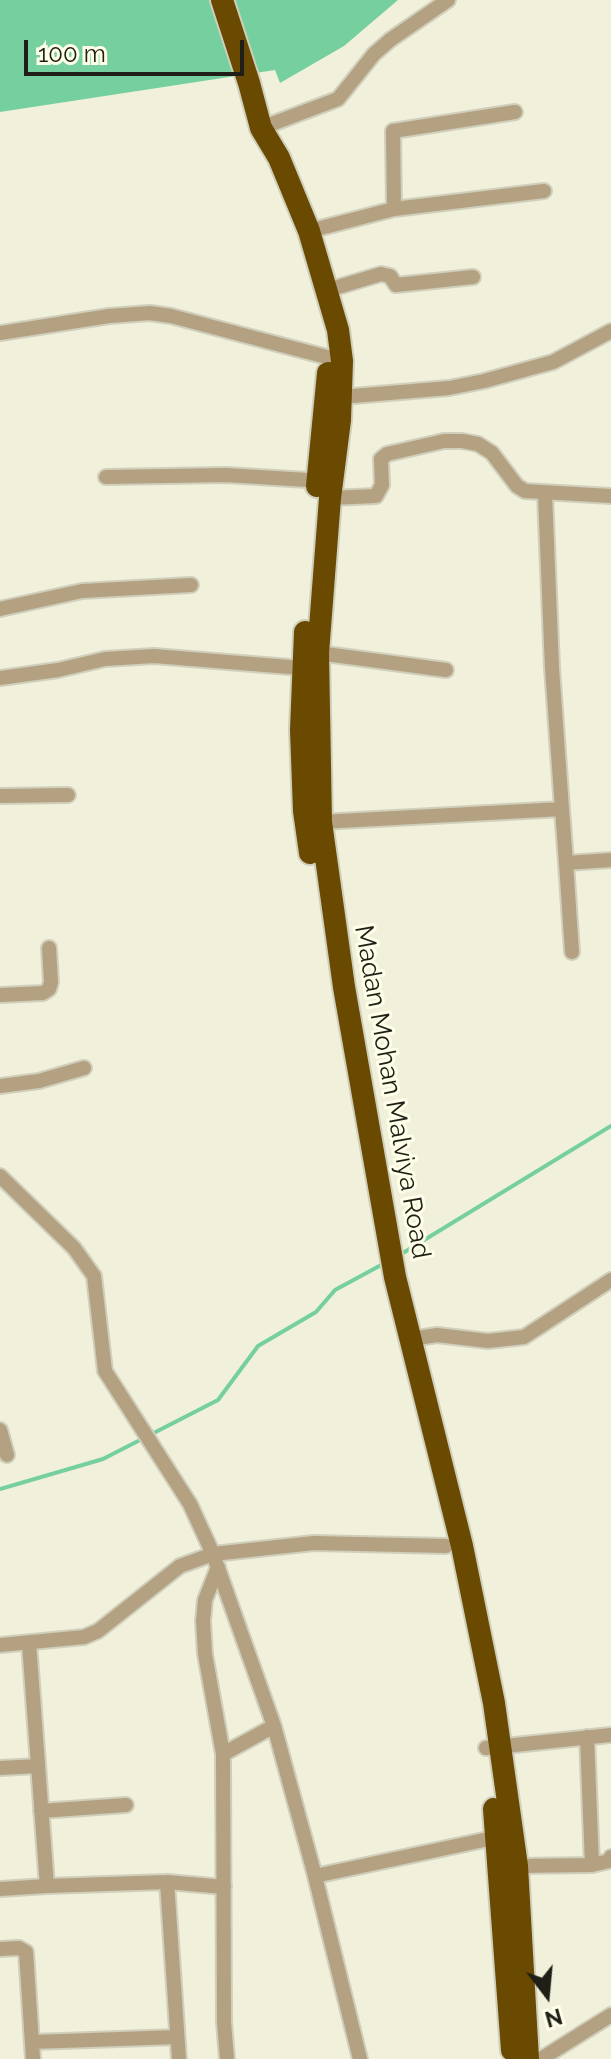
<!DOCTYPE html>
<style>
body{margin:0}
#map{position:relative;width:611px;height:2059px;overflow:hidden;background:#f1f1db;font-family:Raleway,sans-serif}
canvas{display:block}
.north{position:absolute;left:507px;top:1955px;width:80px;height:80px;-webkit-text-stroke:6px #ffffe9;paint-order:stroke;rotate:164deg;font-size:22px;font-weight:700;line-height:32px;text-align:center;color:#1f1f17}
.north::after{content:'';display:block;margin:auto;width:28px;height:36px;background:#1f1f17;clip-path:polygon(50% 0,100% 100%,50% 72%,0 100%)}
.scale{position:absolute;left:24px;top:40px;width:220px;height:36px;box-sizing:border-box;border:4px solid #1f1f17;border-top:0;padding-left:10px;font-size:24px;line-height:28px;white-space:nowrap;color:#1f1f17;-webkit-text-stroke:6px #ffffe9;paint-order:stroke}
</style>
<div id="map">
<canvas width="611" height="2059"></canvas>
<div class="north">N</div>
<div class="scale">100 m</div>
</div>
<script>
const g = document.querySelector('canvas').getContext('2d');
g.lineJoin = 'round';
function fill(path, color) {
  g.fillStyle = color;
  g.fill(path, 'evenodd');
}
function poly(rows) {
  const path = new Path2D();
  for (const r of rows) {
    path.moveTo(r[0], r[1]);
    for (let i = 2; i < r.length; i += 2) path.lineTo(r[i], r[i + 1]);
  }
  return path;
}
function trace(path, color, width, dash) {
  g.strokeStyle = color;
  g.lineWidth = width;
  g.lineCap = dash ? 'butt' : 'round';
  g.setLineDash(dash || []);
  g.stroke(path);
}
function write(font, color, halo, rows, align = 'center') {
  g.font = font + ' Raleway,sans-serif';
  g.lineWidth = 6;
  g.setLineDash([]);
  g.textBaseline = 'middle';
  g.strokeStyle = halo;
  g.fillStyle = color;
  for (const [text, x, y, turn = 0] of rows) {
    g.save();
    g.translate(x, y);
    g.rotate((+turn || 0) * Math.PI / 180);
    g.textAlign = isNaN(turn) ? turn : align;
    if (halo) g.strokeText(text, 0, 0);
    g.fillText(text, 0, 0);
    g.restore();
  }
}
fill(poly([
 [0,0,398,0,344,46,280,83,275,70,0,112]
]), '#75cf9f');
trace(poly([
 [398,1256,611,1126],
 [0,1489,103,1459,218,1400,258,1346,316,1312,335,1290,383,1264]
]), '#75cf9f', 4);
const minor = poly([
 [261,128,338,99,374,54,390,40,448,0],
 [394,209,393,131,515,112],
 [309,231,394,209,544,191],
 [328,290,381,274,390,276,396,285,473,277],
 [0,333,109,316,150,313,171,316,342,361],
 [341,397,449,388,484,381,553,362,611,331],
 [106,477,226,475,324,481],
 [545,494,552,668,562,809],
 [330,498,376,496,382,485,381,459,387,454,444,441,462,441,478,444,492,453,517,486,525,491,611,496],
 [0,609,82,591,191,585],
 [318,653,446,670],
 [0,678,58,670,105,659,154,656,302,668],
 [0,796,68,795],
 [321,822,562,809,566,863,611,860],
 [566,863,572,952],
 [0,995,43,993,49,989,51,982,49,948],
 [0,1086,39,1081,84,1068],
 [0,1176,74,1248,94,1276,105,1371,190,1504,213,1554,274,1726,315,1876,360,2059],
 [411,1339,437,1335,488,1341,524,1337,611,1280],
 [0,1430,7,1455],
 [218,1567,205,1600,203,1621,205,1654,223,1754],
 [29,1643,47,1886,167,1882,224,1887],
 [0,1645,84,1637,98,1631,180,1566,213,1554,314,1543,446,1546],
 [587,1737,592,1865],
 [486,1748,611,1735],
 [0,1768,38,1766],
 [41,1811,126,1805],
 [517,1866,592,1865,609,1861,611,1857],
 [315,1876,498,1837],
 [167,1882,179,2059],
 [0,1889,47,1886],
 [0,1949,19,1948,26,1952,33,2059],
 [32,2042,177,2037],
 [227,2059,224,2022,223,1754,274,1726],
 [541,2059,611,2015]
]);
const highway = poly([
 [222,0,249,83,261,128,279,158,309,231,338,330,342,361,340,420,330,498,318,653,321,822,344,987,395,1277,462,1546,494,1703,517,1866,528,2059],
 [317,486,328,373],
 [305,632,301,730,304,811,310,853],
 [494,1809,512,2050]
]);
trace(minor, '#cfcfbc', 18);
trace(highway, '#cfcfbc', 26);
trace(minor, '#b4a181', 14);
trace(highway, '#694a00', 22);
write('26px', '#1f1f17', '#ffffe9', [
 ["Madan Mohan Malviya Road",392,1092,80]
]);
</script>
